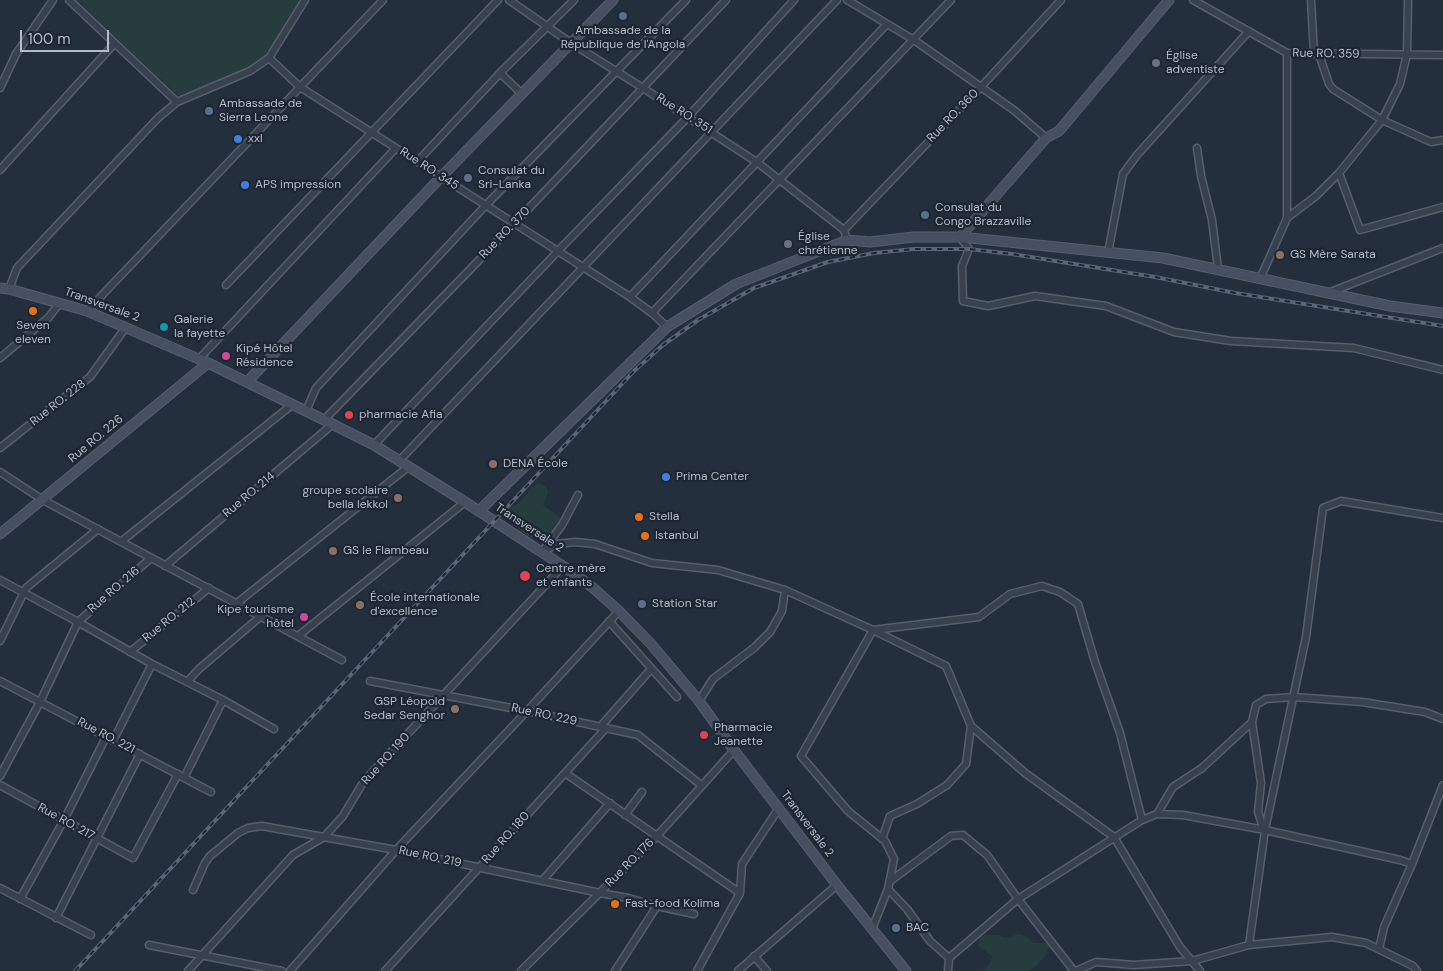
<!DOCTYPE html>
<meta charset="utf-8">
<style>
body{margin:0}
#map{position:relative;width:1443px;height:971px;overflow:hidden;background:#242f3e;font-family:"DM Sans",sans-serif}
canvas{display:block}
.scale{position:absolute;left:20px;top:30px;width:89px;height:22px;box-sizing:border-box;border:2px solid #b4bcc9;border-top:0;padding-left:6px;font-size:15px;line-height:18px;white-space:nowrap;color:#b4bcc9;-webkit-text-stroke:4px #1d2633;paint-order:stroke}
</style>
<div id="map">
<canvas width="1443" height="971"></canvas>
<div class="scale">100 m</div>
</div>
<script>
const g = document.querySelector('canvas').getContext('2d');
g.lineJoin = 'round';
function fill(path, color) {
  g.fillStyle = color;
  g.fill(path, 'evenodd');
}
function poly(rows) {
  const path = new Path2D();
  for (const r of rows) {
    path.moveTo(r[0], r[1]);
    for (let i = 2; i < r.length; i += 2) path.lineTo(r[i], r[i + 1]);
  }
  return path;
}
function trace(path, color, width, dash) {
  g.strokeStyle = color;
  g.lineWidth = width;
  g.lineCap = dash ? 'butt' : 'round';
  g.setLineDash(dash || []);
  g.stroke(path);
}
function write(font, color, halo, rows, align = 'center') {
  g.font = font + ' "DM Sans",sans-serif';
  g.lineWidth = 4.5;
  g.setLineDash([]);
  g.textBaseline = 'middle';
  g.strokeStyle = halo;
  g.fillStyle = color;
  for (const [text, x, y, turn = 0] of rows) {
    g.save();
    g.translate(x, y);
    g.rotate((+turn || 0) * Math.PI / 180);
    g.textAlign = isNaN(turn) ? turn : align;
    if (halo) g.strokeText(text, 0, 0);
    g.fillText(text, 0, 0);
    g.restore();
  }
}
fill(poly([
 [75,0,300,0,265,56,248,67,180,97],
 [539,483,546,487,548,492,543,505,561,518,561,524,552,534,541,540,529,537,506,518,509,508,519,503,532,488],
 [1020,934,1027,937,1034,943,1048,943,1049,947,1046,955,1036,966,1028,971,983,971,990,963,992,956,978,946,979,939,984,935,998,935,1004,938]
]), '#263c3f');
const street = poly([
 [69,0,177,102],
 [509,0,571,43,643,88,758,163,844,230,847,240],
 [847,0,914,40,1015,111,1046,138],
 [1193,0,1287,53,1443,55],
 [1311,0,1314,54],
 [1319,54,1329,84,1333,89,1382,120,1431,142,1443,140],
 [269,58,300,87,630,297,652,313,667,327],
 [500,73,522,94],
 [0,88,16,54,53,0],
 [1197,148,1201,176,1212,220,1218,269],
 [417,162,500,73,574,0],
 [0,170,114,44],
 [1339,173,1360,230,1443,207],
 [1287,218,1287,53],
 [844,230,981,87,1061,0],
 [960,237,969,249,962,266,963,301,988,306,1035,296,1106,306,1174,332,1231,341,1354,348,1443,370],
 [1108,253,1123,174,1137,155,1249,31],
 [1260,279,1287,218,1316,196,1339,173,1382,120,1400,84,1407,54,1408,0],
 [226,285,498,0],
 [9,289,17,268,158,118,177,102,250,71,269,58,305,0],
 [1328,293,1443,248],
 [630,297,887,24],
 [87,311,383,0],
 [652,313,951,0],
 [0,358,48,318,60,303],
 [199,359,396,148],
 [306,411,316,388,486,205,686,0],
 [324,420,515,223,726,0],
 [374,445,558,251,688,117,794,0],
 [0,448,90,377,126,327],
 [399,461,837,0],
 [0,472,43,500,342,660],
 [578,495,562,525,542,552,557,544,575,542,595,544,652,563,718,570,785,590,873,630,946,666,971,726,1025,773,1114,837,1180,947,1200,971],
 [122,541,293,404],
 [165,566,333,424],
 [0,580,78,622,152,664,223,700,274,729],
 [237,603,408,467],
 [609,621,677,697],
 [298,636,465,502],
 [0,641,26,588,98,529],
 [130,652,209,588],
 [0,681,211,792],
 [370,681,527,711,638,735,701,785],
 [187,682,199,669,261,616],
 [699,701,713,679,755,647,770,632,782,611,785,590],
 [601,726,651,669],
 [113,741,152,664],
 [565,773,740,893],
 [0,776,40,702,78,622,151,558],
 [184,778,223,700],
 [0,785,133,858,178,774],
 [1157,814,1173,787,1202,768,1252,722],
 [625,815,642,792],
 [1264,830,1258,812,1261,783,1252,722,1256,705,1266,699,1294,697,1362,702,1425,712,1443,719],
 [882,839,890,816,917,804,947,785,966,764,971,726],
 [542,881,610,803],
 [889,882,951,836,963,835,987,855,1018,899,1074,971],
 [0,888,91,935],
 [888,889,907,909,930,941,949,958,948,971],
 [193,890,205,863,210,856,238,833,248,828,262,826,396,850,600,893,628,898,657,906,694,914],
 [20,899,64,820,106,737],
 [56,918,140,754],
 [872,929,888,889,894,859,885,841,848,811,801,756,873,630,979,617,1010,594,1042,586,1060,592,1078,604,1095,662,1120,733,1142,820],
 [149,945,282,971],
 [1249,945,1265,830,1306,637,1323,508,1341,501,1443,518],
 [1379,949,1384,927,1412,864,1443,785],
 [754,956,767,971],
 [949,958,1018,899,1142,820,1157,814,1183,815,1265,830,1400,860,1412,864],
 [188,971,293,855,324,837,343,816,364,781,563,566],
 [290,971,396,850,527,711,619,611],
 [385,971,606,728],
 [521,971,656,837,734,750],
 [615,971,657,906],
 [697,971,740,893,742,864,779,808],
 [738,971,837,885],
 [1076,971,1096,962,1134,965,1192,961,1249,945,1332,937,1366,943,1413,966,1417,971]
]);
const secondary = poly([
 [960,237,1046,138,1059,131,1169,0],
 [0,288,9,289,87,311,208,363,324,420,374,445,465,502,563,566,592,587,619,611,651,644,699,701,734,750,837,885,906,971],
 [247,382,441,177,613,0],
 [479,511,667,327,736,284,847,240,870,242,914,237,960,237,1163,258,1390,306,1443,313],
 [0,534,208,363]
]);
trace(street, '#565f6c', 9);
trace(secondary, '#565f6c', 11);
trace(street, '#38414e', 6);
trace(secondary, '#465061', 9);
const rail = poly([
 [75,971,634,371,663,345,698,320,754,288,828,262,874,253,914,249,969,249,1012,254,1155,277,1235,293,1443,326]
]);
trace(rail, '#5a6575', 4);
trace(rail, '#1d2633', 2, [5.5]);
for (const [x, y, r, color] of [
 [623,16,5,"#5c6f8a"],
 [1156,63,5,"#6b7280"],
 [209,111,5,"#5c6f8a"],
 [238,139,5,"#3f7fe0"],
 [468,178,5,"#5c6f8a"],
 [245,185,5,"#3f7fe0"],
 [925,215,5,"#5c6f8a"],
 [788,244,5,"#6b7280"],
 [1280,255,5,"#8d6e63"],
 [33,311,5,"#e8710a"],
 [164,327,5,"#0f9aa8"],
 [226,356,5,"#d1479c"],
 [349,415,5,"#e0444e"],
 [493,464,5,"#8d6e63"],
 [666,477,5,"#3f7fe0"],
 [398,498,5,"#8d6e63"],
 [639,517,5,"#e8710a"],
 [645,536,5,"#e8710a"],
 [333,551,5,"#8d6e63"],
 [525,576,6,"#e0444e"],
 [642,604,5,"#5c6f8a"],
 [360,605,5,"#8d6e63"],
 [304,617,5,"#d1479c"],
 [455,709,5,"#8d6e63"],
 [704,735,5,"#e0444e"],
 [615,904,5,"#e8710a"],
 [896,928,5,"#5c6f8a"]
]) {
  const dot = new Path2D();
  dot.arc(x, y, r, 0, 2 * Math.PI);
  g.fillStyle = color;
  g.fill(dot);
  trace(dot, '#1d2633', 2);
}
write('12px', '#b4bcc9', '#1d2633', [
 ["Ambassade de la",623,31,"center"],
 ["République de l'Angola",623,45,"center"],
 ["Église",1166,56],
 ["adventiste",1166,70],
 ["Ambassade de",219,104],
 ["Sierra Leone",219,118],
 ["xxl",248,139],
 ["Consulat du",478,171],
 ["Sri-Lanka",478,185],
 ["APS impression",255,185],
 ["Consulat du",935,208],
 ["Congo Brazzaville",935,222],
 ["Église",798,237],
 ["chrétienne",798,251],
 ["GS Mère Sarata",1290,255],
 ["Galerie",174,320],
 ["la fayette",174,334],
 ["Seven",33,326,"center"],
 ["eleven",33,340,"center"],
 ["Kipé Hôtel",236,349],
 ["Résidence",236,363],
 ["pharmacie Afia",359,415],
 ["DENA École",503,464],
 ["Prima Center",676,477],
 ["groupe scolaire",388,491,"right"],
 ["bella lekkol",388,505,"right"],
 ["Stella",649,517],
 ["Istanbul",655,536],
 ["GS le Flambeau",343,551],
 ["Centre mère",536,569],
 ["et enfants",536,583],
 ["École internationale",370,598],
 ["d'excellence",370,612],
 ["Station Star",652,604],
 ["Kipe tourisme",294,610,"right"],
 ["hôtel",294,624,"right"],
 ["GSP Léopold",445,702,"right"],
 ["Sedar Senghor",445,716,"right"],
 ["Pharmacie",714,728],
 ["Jeanette",714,742],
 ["Fast-food Kolima",625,904],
 ["BAC",906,928]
], 'left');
write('12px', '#b4bcc9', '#1d2633', [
 ["Rue RO. 359",1326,54,1],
 ["Rue RO. 351",684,114,33],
 ["Rue RO. 360",953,116,-46],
 ["Rue RO. 345",429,169,33],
 ["Rue RO. 370",505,233,-46],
 ["Transversale 2",102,305,20],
 ["Rue RO. 228",58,403,-38],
 ["Rue RO. 226",96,439,-40],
 ["Rue RO. 214",249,495,-40],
 ["Transversale 2",529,528,33],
 ["Rue RO. 216",114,590,-41],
 ["Rue RO. 212",169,620,-39],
 ["Rue RO. 229",544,715,12],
 ["Rue RO. 221",106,736,28],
 ["Rue RO. 190",386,759,-48],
 ["Rue RO. 217",66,822,29],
 ["Transversale 2",807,824,53],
 ["Rue RO. 180",506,838,-48],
 ["Rue RO. 219",430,857,12],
 ["Rue RO. 176",630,863,-45]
]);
</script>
